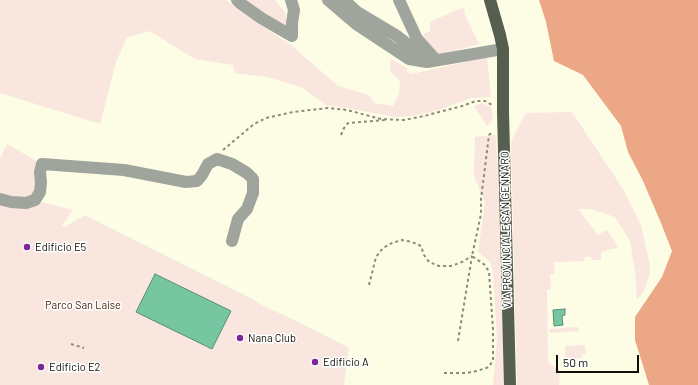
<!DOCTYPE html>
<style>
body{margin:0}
#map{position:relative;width:698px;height:385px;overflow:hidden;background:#fdfce5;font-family:Barlow,sans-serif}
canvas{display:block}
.scale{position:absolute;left:556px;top:355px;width:83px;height:18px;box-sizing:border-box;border:2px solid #0f0f07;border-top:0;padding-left:5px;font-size:12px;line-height:14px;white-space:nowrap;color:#0f0f07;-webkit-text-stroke:3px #fff;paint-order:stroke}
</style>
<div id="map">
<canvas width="698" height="385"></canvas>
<div class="scale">50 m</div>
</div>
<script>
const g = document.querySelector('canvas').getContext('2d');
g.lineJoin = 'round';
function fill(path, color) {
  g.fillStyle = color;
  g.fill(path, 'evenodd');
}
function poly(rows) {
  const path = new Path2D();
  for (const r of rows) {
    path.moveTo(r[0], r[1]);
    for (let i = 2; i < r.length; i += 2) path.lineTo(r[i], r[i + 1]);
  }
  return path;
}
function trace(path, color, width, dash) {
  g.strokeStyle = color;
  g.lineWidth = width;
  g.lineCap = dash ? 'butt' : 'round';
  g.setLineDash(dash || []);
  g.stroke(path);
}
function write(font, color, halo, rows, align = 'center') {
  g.font = font + ' Barlow,sans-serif';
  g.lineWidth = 3;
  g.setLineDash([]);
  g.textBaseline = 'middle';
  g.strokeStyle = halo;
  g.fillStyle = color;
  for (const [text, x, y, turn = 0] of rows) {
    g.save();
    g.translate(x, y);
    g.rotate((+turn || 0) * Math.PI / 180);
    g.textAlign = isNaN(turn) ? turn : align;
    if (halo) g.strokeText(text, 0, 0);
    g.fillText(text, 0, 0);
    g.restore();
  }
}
fill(poly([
 [0,0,226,0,248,17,291,45,338,86,369,95,374,103,393,106,399,94,400,81,390,71,391,59,407,68,407,72,412,74,487,57,491,97,471,98,442,109,412,116,395,117,346,108,326,105,303,88,268,77,235,73,233,65,195,59,150,31,127,37,116,62,100,124,0,93],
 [244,0,275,0,286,14,286,28],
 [464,7,465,15,479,44,440,55,421,36,430,31,430,22],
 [482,103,491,107,493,114,492,121,487,126,474,106],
 [572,112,623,189,641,225,649,261,650,274,644,291,637,300,635,271,630,241,615,217,591,209,578,209,598,235,606,230,614,240,618,248,611,249,601,252,601,260,592,260,592,258,588,256,584,258,585,261,554,262,555,274,550,274,551,289,547,290,548,362,560,371,559,385,517,385,511,142,526,113],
 [496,135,504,309,505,385,493,385,497,338,493,271,490,262,478,252,485,202,474,176,475,137],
 [7,144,37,161,36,191,30,199,0,195,0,159],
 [0,202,30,207,42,202,73,210,62,225,65,227,85,215,251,298,262,305,317,331,349,348,344,385,0,385],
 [578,327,579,331,550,333,549,329],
 [585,345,586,354,582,354,582,358,565,359,565,346]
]), '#f9e6de');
fill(poly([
 [539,0,698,0,698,385,649,385,635,340,635,317,662,277,672,251,661,223,643,181,628,152,621,126,583,75,554,61,546,22]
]), '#eca787');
const water = poly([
 [155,274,231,311,212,349,136,312,155,274],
 [565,309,565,315,562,316,563,325,554,326,553,310,565,309]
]);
fill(water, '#77c6a2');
trace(water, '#588f74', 1);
trace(poly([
 [341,135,344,128,348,123,385,120],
 [223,150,254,124,266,118,293,112,328,108,347,110,381,119,404,120,424,116,462,106,476,101,485,101,492,105],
 [369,285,376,257,383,248,392,243,402,240,412,242,421,246,424,255,429,262,439,266,451,266,462,262,472,256],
 [458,341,472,256],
 [71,344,84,348],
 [444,373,466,373,477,371,489,367,493,360,493,329,489,272,485,265,472,256,481,214,481,199,489,135,493,132]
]), '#8b8b7b', 2, [3, 3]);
trace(poly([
 [237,0,240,3,261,18,292,36,292,23,294,10,291,0],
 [328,0,356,24,409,59,427,62,503,49],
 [344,0,357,12,397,36,406,43,427,62],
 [399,0,417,39,436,60],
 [0,199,11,202,26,203,35,200,40,192,41,182,40,172,42,164,124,170,186,182,197,181,202,175,208,164,217,159,232,164,247,173,253,179,253,193,247,209,238,219,232,241]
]), '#9fa49c', 12);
trace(poly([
 [490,0,500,35,503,49,503,112,510,385]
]), '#555e4f', 12);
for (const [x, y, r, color] of [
 [27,247,4,"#7b2796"],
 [240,338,4,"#7b2796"],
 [315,362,4,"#7b2796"],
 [41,367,4,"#7b2796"]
]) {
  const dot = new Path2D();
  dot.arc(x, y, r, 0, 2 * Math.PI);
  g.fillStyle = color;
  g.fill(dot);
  trace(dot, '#fff', 1.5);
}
write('11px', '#0f0f07', '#fff', [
 ["VIA PROVINCIALE SAN GENNARO",506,230,-91]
]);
write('11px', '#0f0f07', '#fff', [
 ["Edificio E5",35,247],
 ["Nana Club",248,338],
 ["Edificio A",323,362],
 ["Edificio E2",49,367]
], 'left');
write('11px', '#471b05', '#fff', [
 ["Parco San Laise",83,305]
]);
</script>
